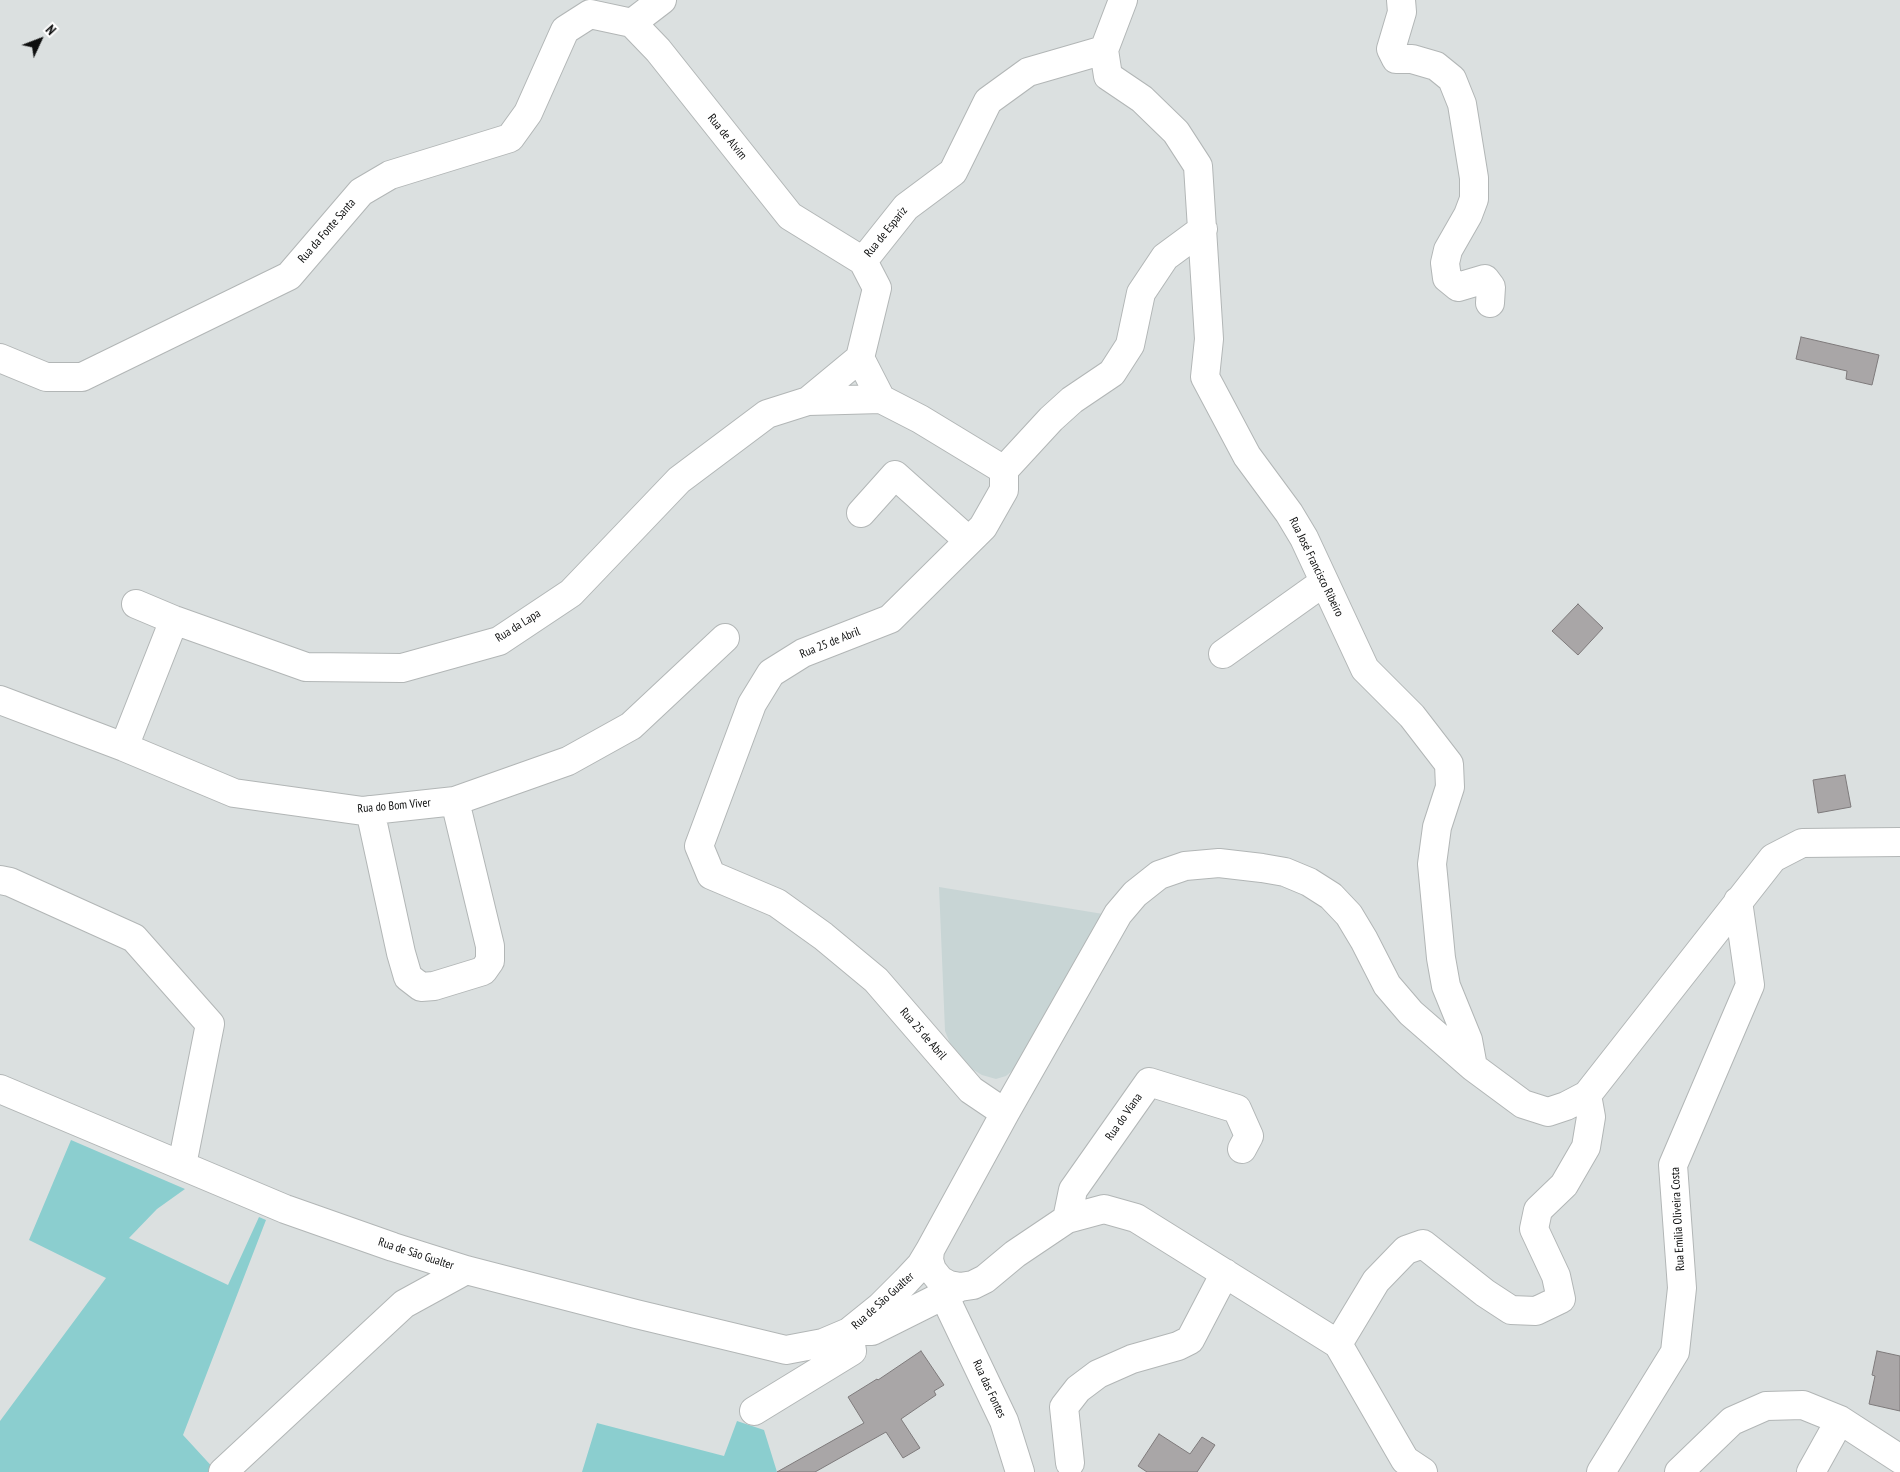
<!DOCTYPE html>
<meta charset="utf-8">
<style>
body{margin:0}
#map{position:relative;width:1900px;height:1472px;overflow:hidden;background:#dbe0e0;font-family:"PT Sans Narrow",sans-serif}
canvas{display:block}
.north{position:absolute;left:15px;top:15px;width:50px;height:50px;-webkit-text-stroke:4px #fff;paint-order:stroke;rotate:47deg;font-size:14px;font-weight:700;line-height:20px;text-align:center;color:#0e0f0f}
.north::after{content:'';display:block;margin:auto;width:18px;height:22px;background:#0e0f0f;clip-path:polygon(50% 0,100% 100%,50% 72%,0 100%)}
</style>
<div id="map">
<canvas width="1900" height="1472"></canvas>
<div class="north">N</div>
</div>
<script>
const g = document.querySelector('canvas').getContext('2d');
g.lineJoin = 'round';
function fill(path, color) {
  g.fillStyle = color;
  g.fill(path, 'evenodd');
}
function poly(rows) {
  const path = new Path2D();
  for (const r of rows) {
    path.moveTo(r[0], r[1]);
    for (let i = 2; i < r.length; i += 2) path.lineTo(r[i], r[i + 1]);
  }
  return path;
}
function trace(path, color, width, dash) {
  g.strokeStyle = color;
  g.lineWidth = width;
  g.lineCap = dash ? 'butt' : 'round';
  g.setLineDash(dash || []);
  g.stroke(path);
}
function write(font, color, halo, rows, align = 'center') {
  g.font = font + ' "PT Sans Narrow",sans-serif';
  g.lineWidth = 4;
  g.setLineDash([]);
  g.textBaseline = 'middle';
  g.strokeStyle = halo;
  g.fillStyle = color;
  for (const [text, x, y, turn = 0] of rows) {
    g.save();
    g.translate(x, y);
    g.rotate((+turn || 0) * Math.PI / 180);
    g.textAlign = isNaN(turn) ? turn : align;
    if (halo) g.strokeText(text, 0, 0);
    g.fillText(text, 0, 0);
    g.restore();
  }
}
fill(poly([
 [939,887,1103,914,1013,1070,1006,1076,996,1079,982,1075,972,1069,961,1059,952,1048,945,1031]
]), '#c8d5d5');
fill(poly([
 [71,1140,185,1189,157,1209,129,1238,228,1285,259,1217,266,1220,183,1435,217,1472,0,1472,0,1421,106,1278,29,1240],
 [737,1421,764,1430,777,1472,582,1472,597,1423,724,1456]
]), '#8bcecf');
const building = poly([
 [1801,337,1879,355,1872,385,1846,379,1847,371,1796,359,1801,337],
 [1578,604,1603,628,1578,655,1552,631,1578,604],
 [1845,775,1851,807,1818,813,1813,780,1845,775],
 [921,1351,944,1385,934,1391,936,1395,901,1419,920,1448,903,1458,886,1432,815,1472,777,1472,864,1423,848,1397,877,1379,878,1380,921,1351],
 [1877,1351,1900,1356,1900,1411,1869,1404,1875,1376,1872,1375,1877,1351],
 [1159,1434,1190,1454,1202,1437,1215,1445,1197,1472,1147,1472,1138,1466,1159,1434]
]);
fill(building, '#a9a6a7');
trace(building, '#7e7a7b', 1);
const minor = poly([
 [662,0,632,23,658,50,790,216,863,261,877,288,860,358,881,399,920,419,1004,470],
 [1123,0,1104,50,1108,76,1142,99,1176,132,1198,166,1209,339,1205,377,1247,456,1289,513,1304,538,1365,669,1412,716,1449,764,1450,787,1437,827,1432,864,1441,958,1446,986,1468,1040,1473,1067],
 [1401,0,1402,12,1391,49,1396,59,1412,59,1436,66,1452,79,1462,104,1474,178,1474,199,1468,215,1448,250,1445,263,1447,278,1458,287,1485,279,1491,287,1490,303],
 [863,261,906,207,953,172,988,101,1028,72,1104,50],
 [0,358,46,377,82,377,289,276,361,192,390,175,510,138,528,113,565,30,590,14,632,23],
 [808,401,860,358],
 [861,513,895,475,969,541],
 [136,604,174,620,306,667,402,668,499,641,571,593,679,480,767,414,808,401,881,399],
 [1223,654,1324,582],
 [0,700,124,747,234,793,363,811,455,801,568,761,631,726,725,638],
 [124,747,174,620],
 [370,810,401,953,408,977,421,987,434,986,483,971,490,961,490,946,455,801],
 [0,880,10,882,134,938,210,1024,182,1165],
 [0,1089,285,1209,393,1247,466,1270,636,1314,786,1350,823,1343,849,1332,880,1307,906,1281,921,1265,930,1250],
 [1005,1113,971,1090,876,980,823,936,777,903,711,875,699,846,752,704,771,673,803,653,890,619,983,527,1004,490,1004,470,1051,419,1072,400,1112,373,1130,345,1141,293,1165,257,1203,229],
 [1067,1219,1073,1190,1149,1082,1237,1109,1249,1136,1242,1149],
 [940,1280,950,1308,1004,1421,1020,1472],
 [863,1331,872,1331,960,1287],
 [1338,1344,1376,1281,1406,1250,1423,1244,1485,1293,1511,1310,1536,1311,1561,1299,1556,1276,1534,1229,1538,1210,1564,1185,1586,1147,1591,1117,1587,1095],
 [754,1411,852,1351,849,1332],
 [1070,1463,1064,1407,1078,1389,1098,1374,1132,1359,1178,1346,1190,1340,1225,1273],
 [223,1472,404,1304,466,1270],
 [1423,1472,1405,1460,1338,1344,1136,1218,1104,1209,1067,1219,1015,1254,985,1279,973,1285,960,1287,949,1285,940,1280,932,1270,929,1260,930,1250,1005,1113,1118,914,1135,894,1159,875,1185,866,1219,863,1262,868,1285,872,1309,882,1331,896,1349,915,1364,940,1387,985,1411,1013,1473,1067,1523,1104,1548,1112,1566,1106,1587,1095,1773,858,1802,843,1900,842],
 [1601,1472,1675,1352,1682,1288,1673,1165,1750,985,1738,901],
 [1679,1472,1732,1421,1766,1406,1803,1405,1840,1420,1900,1459],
 [1811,1472,1840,1420]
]);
trace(minor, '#b2b6b6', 30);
trace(minor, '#fff', 28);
write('12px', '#0e0f0f', '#fff', [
 ["Rua de Alvim",727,137,51],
 ["Rua da Fonte Santa",327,231,-49],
 ["Rua de Espariz",886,232,-51],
 ["Rua José Francisco Ribeiro",1316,567,64],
 ["Rua da Lapa",518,626,-32],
 ["Rua 25 de Abril",830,643,-22],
 ["Rua do Bom Viver",394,806,-5],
 ["Rua 25 de Abril",923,1034,49],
 ["Rua do Viana",1124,1117,-55],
 ["Rua Emilia Oliveira Costa",1678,1219,-93],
 ["Rua de São Gualter",416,1254,18],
 ["Rua de São Gualter",883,1301,-42],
 ["Rua das Fontes",989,1389,65]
]);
</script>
